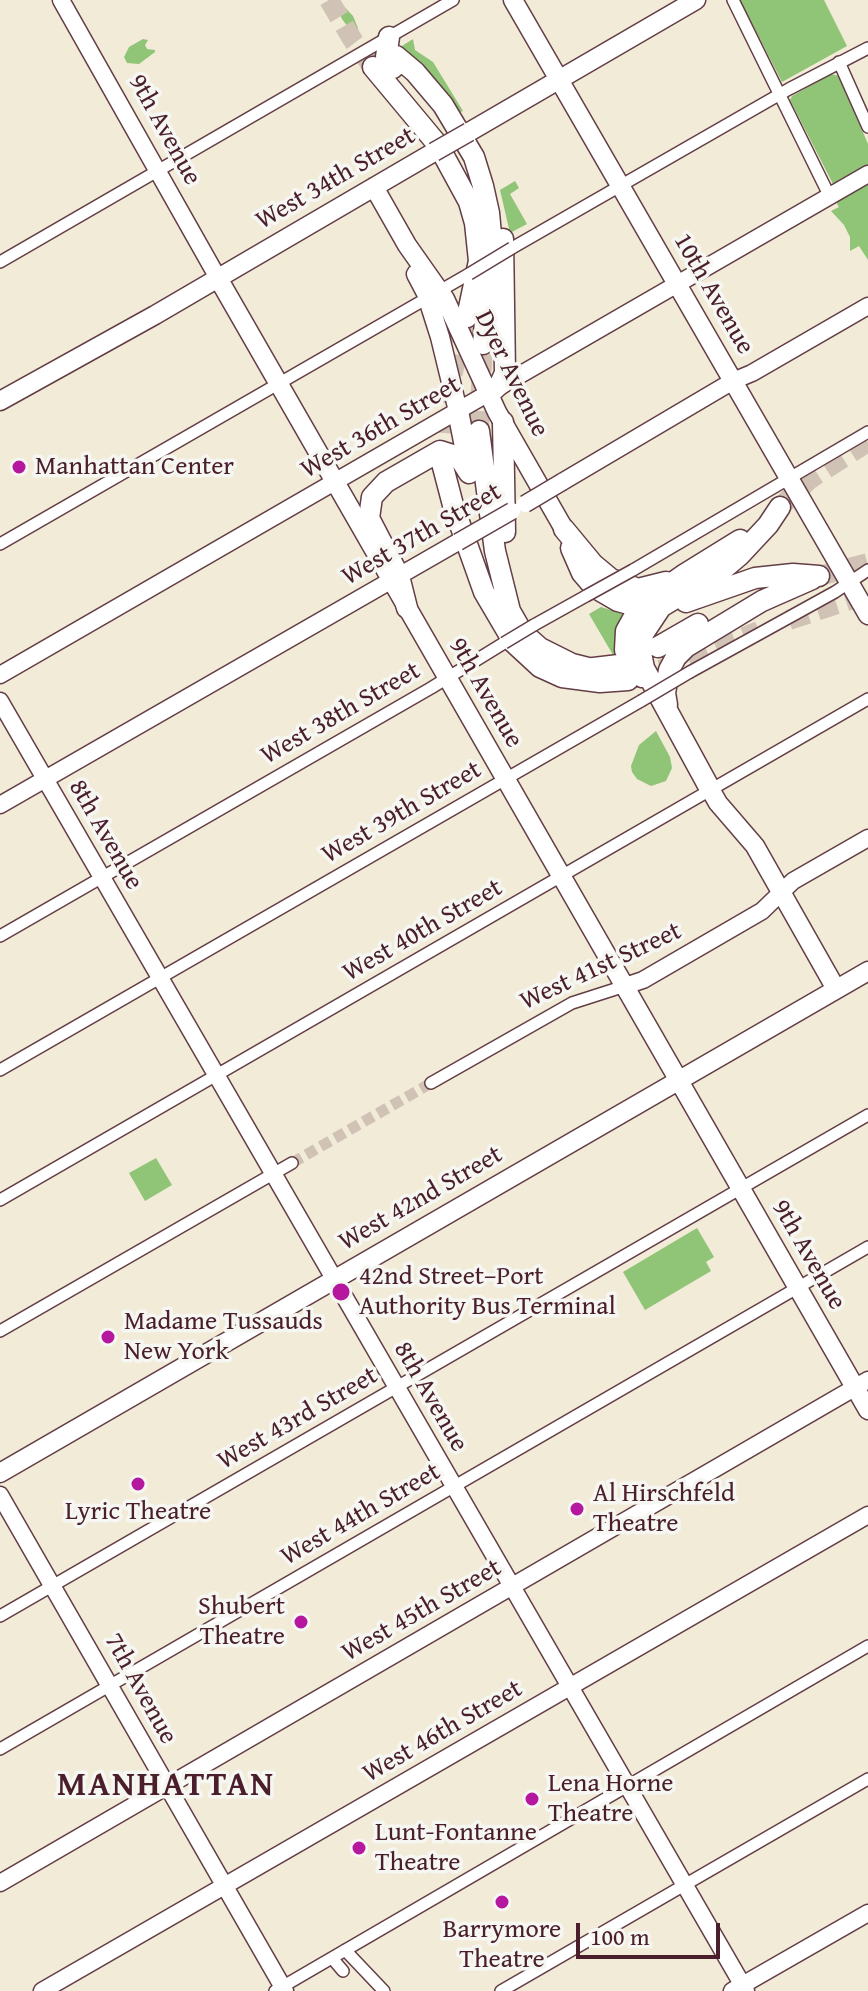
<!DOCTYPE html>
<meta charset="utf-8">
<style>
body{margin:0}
#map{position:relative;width:868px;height:1991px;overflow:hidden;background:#f1ebd8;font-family:"Gentium Book Plus",serif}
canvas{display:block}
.scale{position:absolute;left:576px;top:1923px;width:144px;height:36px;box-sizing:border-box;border:4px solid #4a1f2b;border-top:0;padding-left:10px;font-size:24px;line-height:28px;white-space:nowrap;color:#4a1f2b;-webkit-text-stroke:6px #f6f6f2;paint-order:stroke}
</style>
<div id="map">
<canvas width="868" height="1991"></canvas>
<div class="scale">100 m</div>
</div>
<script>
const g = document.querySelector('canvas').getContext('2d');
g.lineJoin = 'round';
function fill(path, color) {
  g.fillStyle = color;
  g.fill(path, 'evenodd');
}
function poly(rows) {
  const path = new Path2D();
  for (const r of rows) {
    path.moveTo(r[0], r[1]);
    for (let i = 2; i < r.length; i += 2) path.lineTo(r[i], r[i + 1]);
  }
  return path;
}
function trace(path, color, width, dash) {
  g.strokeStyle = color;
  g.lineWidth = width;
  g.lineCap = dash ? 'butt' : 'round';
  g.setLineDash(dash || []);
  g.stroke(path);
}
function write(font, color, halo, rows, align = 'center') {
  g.font = font + ' "Gentium Book Plus",serif';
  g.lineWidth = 7;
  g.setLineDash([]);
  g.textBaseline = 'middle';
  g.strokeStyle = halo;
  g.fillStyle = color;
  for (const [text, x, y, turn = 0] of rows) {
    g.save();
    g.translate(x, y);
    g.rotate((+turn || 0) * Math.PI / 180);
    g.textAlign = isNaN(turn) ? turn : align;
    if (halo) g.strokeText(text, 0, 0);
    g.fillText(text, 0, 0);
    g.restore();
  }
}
fill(poly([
 [338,0,353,16,358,28,357,34,350,30,342,19,336,5],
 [740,0,824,0,847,46,782,82],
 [143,39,148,40,145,45,147,49,155,50,155,52,139,64,127,63,124,57,129,47],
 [413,39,415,50,433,62,463,111,458,113,397,49],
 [831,74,839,76,868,144,868,165,833,184,790,100,792,96],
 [515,181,519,188,510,194,527,224,510,233,500,190],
 [868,184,868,260,859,246,850,251,850,237,844,225,831,211,839,207,836,202],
 [601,607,623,614,631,681,635,688,633,689,589,614],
 [656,731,670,757,672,768,666,781,651,786,637,779,632,772,631,766,639,745],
 [156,1158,172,1185,145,1201,129,1173],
 [697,1228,714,1257,706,1262,711,1271,645,1310,623,1272]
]), '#90c476');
trace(poly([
 [292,1163,431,1083]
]), '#d0c2b5', 11, [11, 5.5]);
trace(poly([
 [329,0,354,42,373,67],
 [479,431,483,344],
 [442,463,447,396,465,324],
 [780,507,810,479,868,442],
 [819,576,868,563],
 [789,620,868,594],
 [632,679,679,664,759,631]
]), '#d0c2b5', 20, [20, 10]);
const minor = poly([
 [733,0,830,197],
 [839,62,868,127],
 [512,248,789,89,868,48],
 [0,262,453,0],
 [0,544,469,274],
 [633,570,868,432],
 [534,625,586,596],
 [690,672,835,592,868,570],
 [0,936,431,688,504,643],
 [0,1070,641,701],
 [431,1083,572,1003,625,986],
 [0,1200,868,699],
 [0,1331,292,1163],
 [0,1616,868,1115],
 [0,1749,868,1247],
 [345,1950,384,1991],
 [332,1958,343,1971],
 [275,1991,868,1646],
 [501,1991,868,1779]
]);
const secondary = poly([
 [61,0,218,278],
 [562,482,733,381,752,373,868,306],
 [0,675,868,174],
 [0,701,746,1991],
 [0,805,458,542],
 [625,986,643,980,762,911,793,881,868,838],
 [0,1495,285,1991],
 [0,1883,868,1380],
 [42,1991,868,1515],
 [732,1991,868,1913]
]);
const primary = poly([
 [513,0,868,615],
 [469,132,696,0],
 [374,187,407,245,445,299,497,412,564,529],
 [416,274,426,293,440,337,458,411],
 [218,278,868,1410],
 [0,401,155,315,434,152],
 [710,789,718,803,755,846,836,989],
 [0,1473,868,971]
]);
const motorway = poly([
 [389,37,386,57,393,68],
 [396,56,415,72,443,105,474,157,483,186,489,213,492,245,483,344],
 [373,67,438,145,469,202,475,223,479,261,467,317],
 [489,394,500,384,505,373,503,239],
 [458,411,469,467],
 [503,422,505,532],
 [479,431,495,551,510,611,522,632,540,648,572,664,588,668],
 [442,463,453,505,484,592,514,643,540,667,562,677,600,682,628,680],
 [564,529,593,564,611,579,638,589,666,582],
 [571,548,582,573,594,587,618,601,629,604,645,602],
 [686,602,755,578,793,574,819,576],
 [407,608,399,576,369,518,372,497,386,482,440,451,459,457,469,473],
 [658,647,698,624],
 [577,670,619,665],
 [642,677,625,650,626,631,636,613,645,602,685,574,740,540],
 [667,705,665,693,669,670,676,657,686,647,762,601,812,579],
 [710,789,644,668,641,653,643,634,661,607,721,571,740,555,768,525,780,507]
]);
trace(minor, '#633e45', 14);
trace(secondary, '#633e45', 19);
trace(primary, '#633e45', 21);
trace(motorway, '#633e45', 23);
trace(minor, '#fff', 11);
trace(secondary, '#fff', 16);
trace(primary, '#fff', 18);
trace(motorway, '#fff', 20);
const minorBridge = poly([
 [469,274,512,248],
 [586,596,633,570],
 [504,643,534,625],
 [641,701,690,672]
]);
const secondaryBridge = poly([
 [525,504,562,482],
 [458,542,512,511]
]);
const primaryBridge = poly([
 [434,152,469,132]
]);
trace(minorBridge, '#633e45', 14, []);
trace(secondaryBridge, '#633e45', 19, []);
trace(primaryBridge, '#633e45', 21, []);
trace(minorBridge, '#fff', 11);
trace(secondaryBridge, '#fff', 16);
trace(primaryBridge, '#fff', 18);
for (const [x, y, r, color] of [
 [19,467,8,"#b5179e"],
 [341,1292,10,"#b5179e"],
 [108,1337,8,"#b5179e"],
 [138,1484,8,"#b5179e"],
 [577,1509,8,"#b5179e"],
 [301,1622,8,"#b5179e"],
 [532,1799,8,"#b5179e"],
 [359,1848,8,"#b5179e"],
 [502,1902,8,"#b5179e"]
]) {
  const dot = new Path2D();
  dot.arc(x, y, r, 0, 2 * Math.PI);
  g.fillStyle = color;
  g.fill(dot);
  trace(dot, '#f6f6f2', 3);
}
write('26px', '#4a1f2b', '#f6f6f2', [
 ["9th Avenue",164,130,61],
 ["West 34th Street",336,179,-30],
 ["10th Avenue",713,294,60],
 ["Dyer Avenue",511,374,64],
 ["West 36th Street",381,428,-30],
 ["West 37th Street",422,535,-30],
 ["9th Avenue",485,693,60],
 ["West 38th Street",341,714,-30],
 ["West 39th Street",402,813,-30],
 ["8th Avenue",105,835,60],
 ["West 40th Street",423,931,-30],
 ["West 41st Street",601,967,-25],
 ["West 42nd Street",421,1199,-30],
 ["9th Avenue",808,1255,60],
 ["8th Avenue",430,1397,60],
 ["West 43rd Street",298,1419,-30],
 ["West 44th Street",361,1515,-30],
 ["West 45th Street",422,1611,-30],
 ["7th Avenue",140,1689,61],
 ["West 46th Street",443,1732,-30]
]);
write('26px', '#4a1f2b', '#f6f6f2', [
 ["Manhattan Center",35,467],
 ["42nd Street–Port",359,1277],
 ["Authority Bus Terminal",359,1307],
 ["Madame Tussauds",124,1322],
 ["New York",124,1352],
 ["Al Hirschfeld",593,1494],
 ["Theatre",593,1524],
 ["Lyric Theatre",138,1512,"center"],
 ["Shubert",285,1607,"right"],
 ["Theatre",285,1637,"right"],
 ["Lena Horne",548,1784],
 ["Theatre",548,1814],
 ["Lunt-Fontanne",375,1833],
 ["Theatre",375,1863],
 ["Barrymore",502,1930,"center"],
 ["Theatre",502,1960,"center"]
], 'left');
g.letterSpacing = '2px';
write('bold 34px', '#4a1f2b', '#f6f6f2', [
 ["MANHATTAN",166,1786]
]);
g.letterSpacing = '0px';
</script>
